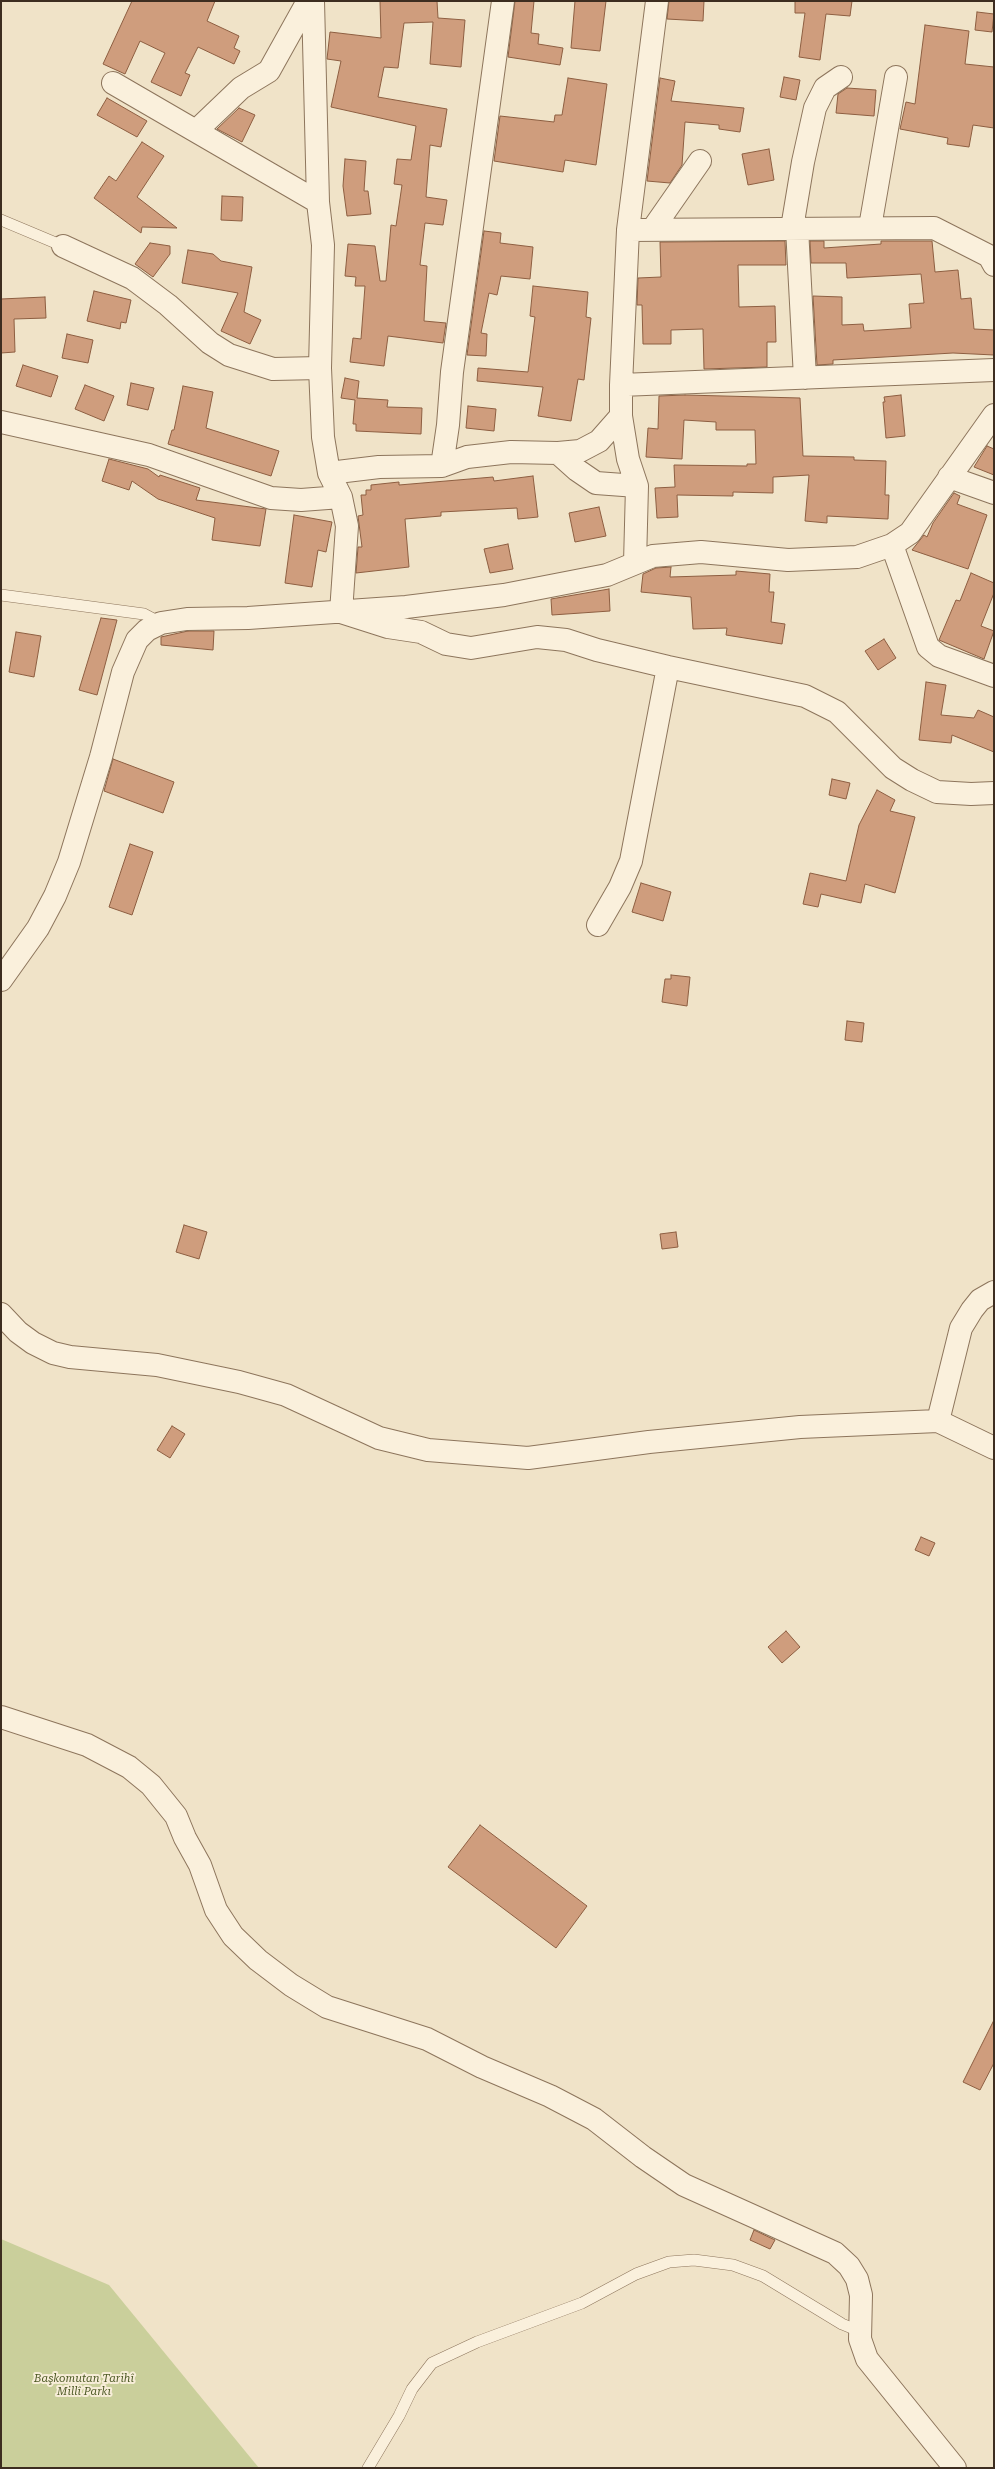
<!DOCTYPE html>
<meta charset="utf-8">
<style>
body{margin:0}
#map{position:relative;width:995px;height:2469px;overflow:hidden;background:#f0e3c8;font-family:"Roboto Serif",serif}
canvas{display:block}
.frame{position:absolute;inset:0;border:2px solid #3d2d20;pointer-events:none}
</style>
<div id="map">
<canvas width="995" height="2469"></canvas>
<div class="frame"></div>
</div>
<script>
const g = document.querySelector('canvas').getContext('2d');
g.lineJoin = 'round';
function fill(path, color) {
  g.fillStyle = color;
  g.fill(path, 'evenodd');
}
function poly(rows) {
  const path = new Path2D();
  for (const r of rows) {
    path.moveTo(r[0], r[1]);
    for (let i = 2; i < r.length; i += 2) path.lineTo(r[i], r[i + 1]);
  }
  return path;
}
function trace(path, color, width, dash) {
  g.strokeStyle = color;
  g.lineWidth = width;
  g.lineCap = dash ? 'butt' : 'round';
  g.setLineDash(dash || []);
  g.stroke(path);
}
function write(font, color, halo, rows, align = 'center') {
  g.font = font + ' "Roboto Serif",serif';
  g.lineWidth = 4;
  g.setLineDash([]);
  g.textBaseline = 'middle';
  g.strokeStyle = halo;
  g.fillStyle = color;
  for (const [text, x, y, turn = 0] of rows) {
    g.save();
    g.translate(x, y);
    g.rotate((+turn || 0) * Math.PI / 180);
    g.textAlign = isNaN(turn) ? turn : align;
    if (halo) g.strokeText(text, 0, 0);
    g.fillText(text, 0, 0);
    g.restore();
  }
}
fill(poly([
 [1,2239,109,2285,259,2468,1,2468]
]), '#cacf9b');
const building = poly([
 [132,1,215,1,207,21,239,36,234,48,240,51,234,64,198,47,185,73,190,75,181,96,151,82,165,53,140,41,125,74,103,64,132,1],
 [380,1,437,1,438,18,465,20,461,67,430,64,433,22,404,23,398,68,384,67,378,97,447,109,441,147,430,145,426,197,447,200,443,225,425,223,420,265,427,266,424,321,446,323,443,343,388,336,384,366,350,362,353,338,361,339,365,286,355,286,356,277,345,276,348,244,375,246,380,281,386,281,391,225,396,226,402,185,394,184,397,159,411,160,416,126,331,107,341,61,327,59,330,32,381,38,380,1],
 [515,1,534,1,531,33,539,34,538,44,563,48,560,65,508,57,515,1],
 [575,1,606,1,600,51,571,48,575,1],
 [669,1,704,1,703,21,667,19,669,1],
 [795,1,852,1,850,16,826,14,820,60,799,57,805,13,795,13,795,1],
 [977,12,994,14,992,32,975,30,977,12],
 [925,25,969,31,965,64,994,67,994,128,973,125,969,147,947,144,948,138,900,129,906,102,915,104,925,25],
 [784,77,800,80,796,100,780,97,784,77],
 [568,78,607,84,596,165,565,160,563,172,494,161,500,116,554,122,555,115,562,115,568,78],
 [660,78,675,81,671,101,744,108,740,132,719,129,719,125,685,122,682,165,670,183,647,181,660,78],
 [847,88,876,90,874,116,836,113,838,94,847,88],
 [107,98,147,121,137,137,97,115,107,98],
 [239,108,255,115,242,142,217,129,239,108],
 [142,142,164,156,137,197,177,228,142,227,141,233,94,198,109,176,116,181,142,142],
 [769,149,774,180,748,185,742,154,769,149],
 [345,159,366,161,364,191,368,191,371,214,347,216,343,186,345,159],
 [222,196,243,197,242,221,221,220,222,196],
 [484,231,501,233,500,243,533,247,530,279,501,276,497,295,489,293,481,333,487,334,486,356,467,355,484,231],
 [785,241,786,265,738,265,739,307,775,306,776,342,767,342,767,367,704,369,703,329,671,330,671,344,643,344,642,305,637,305,638,278,661,277,660,242,785,241],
 [810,241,824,241,824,248,881,244,881,241,932,241,935,272,958,270,961,299,971,298,974,329,994,330,994,355,953,353,833,360,833,364,817,365,813,296,842,297,842,325,863,324,864,331,911,328,909,304,924,303,921,274,847,278,846,263,811,263,810,241],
 [150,243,170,246,170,254,153,277,135,264,150,243],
 [188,250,213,254,221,261,252,267,244,312,261,320,250,344,221,331,238,293,182,283,188,250],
 [533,286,588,292,586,317,591,318,584,380,578,379,571,421,538,416,543,387,477,381,478,368,528,372,535,317,530,316,533,286],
 [94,291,131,300,126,323,121,322,120,329,87,321,94,291],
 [45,297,46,318,14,319,15,352,1,353,1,299,45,297],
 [67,334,93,340,88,363,62,358,67,334],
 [23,365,58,376,51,397,16,386,23,365],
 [345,378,359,381,357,398,388,400,387,407,422,408,421,434,356,431,356,424,353,424,355,400,341,398,345,378],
 [131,383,154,388,148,410,127,405,131,383],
 [85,385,114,396,104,421,75,409,85,385],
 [183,386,213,392,206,428,279,451,271,476,168,444,172,430,174,430,183,386],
 [685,395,800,398,803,456,854,457,854,460,886,461,885,495,889,495,888,519,827,516,827,523,805,521,809,475,773,477,773,493,733,492,733,496,677,495,678,517,657,518,655,488,675,487,674,465,747,466,747,464,756,464,755,430,716,430,716,422,684,420,682,459,646,457,648,428,658,429,659,396,685,395],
 [901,395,905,436,886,438,883,402,885,402,884,397,901,395],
 [468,406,496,409,494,431,466,428,468,406],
 [987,446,994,449,994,475,974,467,987,446],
 [109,459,148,469,159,477,160,475,200,488,196,500,266,509,260,546,212,540,215,518,158,499,132,481,129,490,102,481,109,459],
 [533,476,538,517,518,519,517,508,441,512,441,516,405,519,409,567,356,573,358,547,362,547,358,516,363,515,361,495,366,495,366,490,371,490,371,485,399,482,399,485,493,477,494,481,533,476],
 [954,493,960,496,957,504,987,515,968,569,912,550,924,535,927,537,933,523,954,493],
 [599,507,606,536,575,542,569,513,599,507],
 [294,515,332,522,326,552,318,550,312,587,285,583,294,515],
 [508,544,513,569,490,573,484,549,508,544],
 [671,567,670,577,736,575,736,571,770,574,769,592,774,592,771,622,785,624,782,644,726,635,727,628,693,629,691,597,641,592,643,574,656,568,671,567],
 [971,573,994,583,994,593,981,626,994,631,984,659,939,640,956,600,960,601,971,573],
 [609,589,610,611,552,615,551,599,609,589],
 [101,618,117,620,97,695,79,690,101,618],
 [188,631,214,631,213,650,161,645,161,637,188,631],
 [16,632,41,636,34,677,9,672,16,632],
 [884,639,896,658,878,670,865,651,884,639],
 [926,682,946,685,941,715,974,718,978,710,994,717,994,752,952,735,951,743,919,740,926,682],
 [113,759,174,782,163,813,104,791,113,759],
 [832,779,850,783,846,799,829,795,832,779],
 [877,790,895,800,890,811,915,817,895,893,865,884,861,903,821,894,818,907,803,904,810,873,846,881,859,825,877,790],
 [130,844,153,852,132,915,109,907,130,844],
 [641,883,671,892,663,921,632,912,641,883],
 [671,975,690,977,687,1006,662,1002,665,979,671,979,671,975],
 [847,1021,864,1023,862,1042,845,1040,847,1021],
 [184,1225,207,1232,199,1259,176,1252,184,1225],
 [676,1232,678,1247,662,1249,660,1234,676,1232],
 [172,1426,185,1434,170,1458,157,1450,172,1426],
 [921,1537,935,1543,929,1556,915,1550,921,1537],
 [786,1631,800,1647,782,1663,768,1647,786,1631],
 [480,1825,587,1906,556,1948,448,1867,480,1825],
 [994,2020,994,2063,980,2090,963,2082,994,2020],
 [754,2230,775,2240,770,2249,750,2240,754,2230]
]);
fill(building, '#cf9d7d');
trace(building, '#8d5e41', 1);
const service = poly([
 [1,220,63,246],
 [1,595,144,614,161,623],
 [368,2468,399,2416,412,2389,432,2363,477,2342,582,2303,636,2274,669,2262,694,2260,733,2265,763,2276,842,2324,859,2331]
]);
const minor = poly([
 [313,1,318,202,323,245,320,368,323,437,329,473,341,497,347,526,341,612,388,627,421,632,446,644,471,648,537,637,566,640,597,650,668,667,805,696,837,712,893,768,912,780,937,792,971,794,994,793],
 [113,83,318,202],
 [196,131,241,88,269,71,308,1],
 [870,227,896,77],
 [792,228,803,162,815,108,825,88,841,77],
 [797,228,805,378],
 [628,230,934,228,989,256,994,265],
 [652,230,700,161],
 [63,246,132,278,168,305,210,343,229,355,273,369,320,368],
 [621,385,994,370],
 [1,422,149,455,271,498,301,500,341,497],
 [558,453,577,470,596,483,637,486],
 [442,466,448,425,452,372,503,1],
 [329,473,379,467,442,466,467,457,511,452,558,453,580,451,599,441,621,416],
 [949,477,994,493],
 [892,545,928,647,939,656,994,676],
 [635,563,637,486,628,459,621,416,621,385,628,230,657,1],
 [598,925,620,887,631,861,668,667],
 [1,980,38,928,55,896,69,862,101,757,123,672,137,640,147,630,161,623,187,619,248,618,406,607,504,595,607,575,653,556,701,552,788,560,857,557,892,545,910,533,994,415],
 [1,1314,18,1332,33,1343,53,1353,70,1357,157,1365,239,1382,286,1395,379,1438,428,1450,528,1458,649,1442,800,1427,938,1421,994,1448],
 [938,1421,961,1328,972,1310,980,1300,994,1292],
 [1,1717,87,1745,129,1767,151,1785,176,1816,185,1838,200,1865,216,1910,233,1936,258,1960,291,1985,327,2007,427,2039,482,2067,550,2096,594,2119,643,2157,684,2185,835,2253,849,2266,857,2279,861,2295,860,2339,867,2359,955,2468]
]);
trace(service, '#8d755c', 12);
trace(minor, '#8d755c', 24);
trace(service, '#faf0dc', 11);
trace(minor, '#faf0dc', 22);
write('italic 11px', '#4e5a26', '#f7edd8', [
 ["Başkomutan Tarihî",84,2379],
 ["Millî Parkı",84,2392]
]);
</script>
